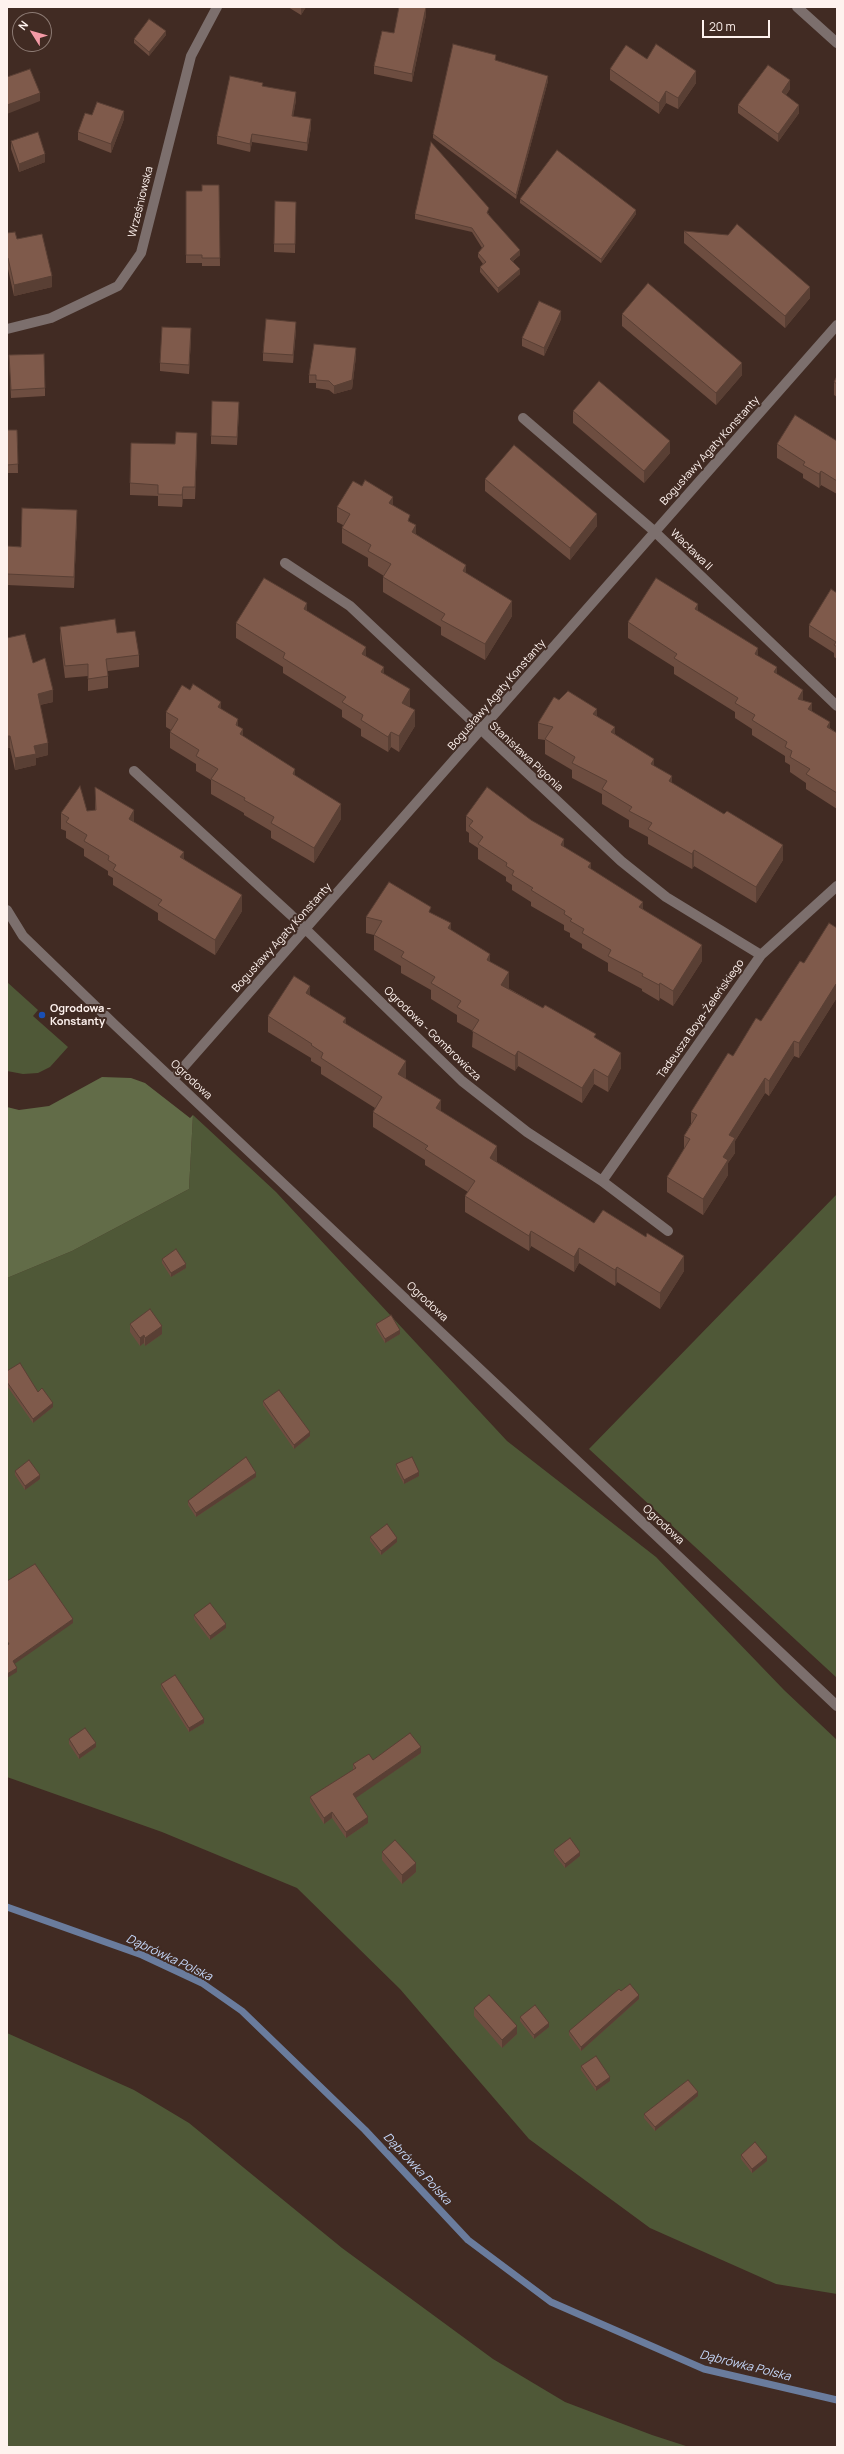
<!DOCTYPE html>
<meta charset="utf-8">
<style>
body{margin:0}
#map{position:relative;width:844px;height:2454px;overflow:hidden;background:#412b23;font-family:Manrope,sans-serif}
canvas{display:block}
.frame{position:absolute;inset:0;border:8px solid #fef2ee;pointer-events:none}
.north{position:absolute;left:12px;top:12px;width:40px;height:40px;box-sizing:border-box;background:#412b23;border:1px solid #8d7b74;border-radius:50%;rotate:307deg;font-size:11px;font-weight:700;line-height:16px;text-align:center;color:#fef2ee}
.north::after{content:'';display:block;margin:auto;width:14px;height:18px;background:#f49aa6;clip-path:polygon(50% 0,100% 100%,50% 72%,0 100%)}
.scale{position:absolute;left:702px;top:20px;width:68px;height:18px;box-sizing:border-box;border:2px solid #fef2ee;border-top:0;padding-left:5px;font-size:12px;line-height:14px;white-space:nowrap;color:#fef2ee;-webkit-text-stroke:3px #412b23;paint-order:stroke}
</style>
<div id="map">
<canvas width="844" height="2454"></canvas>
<div class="frame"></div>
<div class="north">N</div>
<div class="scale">20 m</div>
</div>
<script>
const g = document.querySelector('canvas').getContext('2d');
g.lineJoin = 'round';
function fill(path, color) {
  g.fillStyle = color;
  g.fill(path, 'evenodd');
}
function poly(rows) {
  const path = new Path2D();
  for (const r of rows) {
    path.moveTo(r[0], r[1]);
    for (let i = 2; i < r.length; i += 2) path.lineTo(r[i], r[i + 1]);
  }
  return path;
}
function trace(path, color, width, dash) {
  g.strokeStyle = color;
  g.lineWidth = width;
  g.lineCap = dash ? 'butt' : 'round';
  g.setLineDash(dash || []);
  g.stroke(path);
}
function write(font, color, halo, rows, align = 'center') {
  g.font = font + ' Manrope,sans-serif';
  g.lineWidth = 4;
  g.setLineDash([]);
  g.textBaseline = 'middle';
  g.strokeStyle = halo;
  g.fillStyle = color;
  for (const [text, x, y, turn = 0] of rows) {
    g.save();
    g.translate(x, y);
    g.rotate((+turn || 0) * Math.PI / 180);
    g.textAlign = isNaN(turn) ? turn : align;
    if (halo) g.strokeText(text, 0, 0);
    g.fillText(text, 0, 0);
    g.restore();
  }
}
fill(poly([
 [7,982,38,1010,33,1016,68,1047,50,1067,38,1073,23,1074,7,1071],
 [193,1115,276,1192,507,1441,656,1557,784,1690,837,1740,837,2294,776,2284,650,2228,529,2139,400,1989,297,1888,162,1832,7,1777,7,1278,72,1251,189,1189],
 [837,1194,837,1678,589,1449],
 [7,2033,134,2090,189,2123,342,2248,493,2359,565,2402,652,2435,689,2447,7,2447]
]), '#4f5837');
fill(poly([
 [102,1077,131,1078,145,1083,190,1118,193,1115,189,1189,72,1251,7,1278,7,1107,19,1110,49,1106]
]), '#626c48');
trace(poly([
 [7,1907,142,1955,202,1983,242,2011,365,2130,468,2240,551,2302,704,2369,837,2400]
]), '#6a7c9d', 7);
trace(poly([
 [797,7,837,43],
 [7,329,51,318,118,286,141,253,191,56,217,7],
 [523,418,654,531,837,706],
 [285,563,350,606,621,861,666,897,761,955],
 [134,771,291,915,462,1081,527,1132,602,1181,668,1231],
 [7,910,23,936,116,1026,837,1706],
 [173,1079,837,325],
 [602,1181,761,955,837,886]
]), '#7c6f6d', 10);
fill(poly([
 [288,7,306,7,301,15],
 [426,15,412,82,374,74,374,66,394,33],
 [166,35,149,56,134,43,134,39],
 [496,59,496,61,548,81,516,199,433,138,433,134],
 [610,69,696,83,678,109,666,103,659,114,610,80],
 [263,86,296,100,293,116,311,127,307,151,252,142,250,152,217,144,217,136],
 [790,89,786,95,799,113,778,142,738,113,738,105],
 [92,115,124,119,111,153,78,140,78,132],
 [11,141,45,162,19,172,11,149],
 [219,185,220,266,202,266,202,263,186,263,186,191,202,191],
 [520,199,636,214,601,263,520,203],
 [296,202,295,253,274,252,274,244],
 [489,213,488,214,520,255,513,261,520,274,498,293,480,272,480,267,483,264,478,257,478,253,482,248,472,232,415,219,415,214],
 [684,231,810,298,785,328,684,243],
 [7,233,52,287,14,296,8,269],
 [622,314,742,375,716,405,622,326],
 [561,319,544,356,522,346,522,338],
 [296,330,293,363,263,361,263,353],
 [191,337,189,374,160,371,160,363],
 [9,355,45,388,45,396,11,398],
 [356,356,352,389,334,394,329,390,316,388,316,383,309,383,309,375],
 [837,376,837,397,834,395,834,382],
 [239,410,237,445,211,444,211,436],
 [573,411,670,453,644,483,573,423],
 [7,430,17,430,18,473,7,473],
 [837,441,837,494,821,485,819,488,803,478,803,474,777,458,777,444],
 [197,445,195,499,183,499,182,507,158,506,158,496,130,495,130,483],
 [485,479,597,526,570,560,485,491],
 [362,486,393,505,410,522,416,534,466,573,512,616,485,660,441,635,441,627,383,592,383,577,384,576,368,566,368,558,342,543,342,528,343,525,337,522,337,507],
 [77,520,74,588,7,585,7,546,21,547],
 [837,593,837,659,834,657,834,653,809,637,809,625],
 [698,611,758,656,803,700,812,711,830,728,837,733,837,809,806,789,806,783,790,772,790,765,785,762,785,756,752,735,752,729,735,718,735,712,674,674,674,667,628,638,628,622],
 [307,612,366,656,384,674,410,705,409,707,415,726,399,752,391,747,388,752,361,736,361,729,342,717,342,710,283,673,283,667,236,638,236,623],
 [60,627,117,633,139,655,139,667,108,671,108,688,88,691,88,676,65,678,60,639],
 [7,638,33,663,53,702,40,705,48,755,36,758,36,765,15,770,10,748,7,748],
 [559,700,597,716,615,734,654,766,672,783,783,860,756,903,694,866,692,869,648,844,648,837,629,827,629,820,602,804,602,794,572,778,572,770,545,754,545,740,538,739,538,723],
 [221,709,238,726,243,736,295,776,341,819,314,863,271,838,271,831,244,815,244,813,211,794,211,780,196,771,196,764,170,748,170,732,171,730,166,727,166,712],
 [95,787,134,822,184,859,242,911,215,955,158,920,158,913,113,885,113,878,108,875,108,871,84,856,84,849,66,838,66,831,61,829,61,813,87,811,95,810],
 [466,816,564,847,591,869,643,909,702,961,673,1006,660,998,659,1001,642,991,642,989,608,971,608,963,582,948,582,944,570,937,570,933,564,930,564,925,531,906,531,902,512,890,512,885,506,881,506,877,478,859,478,848,469,842,469,833,466,831],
 [431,913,451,930,490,962,509,988,508,988,596,1038,621,1068,608,1092,594,1084,582,1103,518,1066,515,1071,472,1047,473,1031,457,1022,457,1015,431,999,431,990,401,973,401,966,374,950,374,935,366,933,366,917],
 [837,928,837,1000,836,999,799,1058,794,1056,769,1096,765,1093,735,1141,735,1153,728,1163,728,1175,703,1215,667,1192,667,1177,684,1149,684,1136,691,1124,691,1112,733,1056,761,1021,804,963],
 [310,995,346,1024,406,1077,405,1078,497,1162,594,1223,684,1271,660,1309,617,1282,615,1286,579,1263,574,1272,531,1246,529,1251,465,1212,465,1196,468,1192,425,1165,425,1160,373,1127,373,1112,375,1108,321,1074,321,1067,311,1061,311,1058,268,1032,268,1016],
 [162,1259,186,1268,171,1277,162,1263],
 [130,1324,162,1334,145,1346,144,1343,140,1346,130,1332],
 [376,1324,400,1334,385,1343,376,1328],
 [7,1371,38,1392,53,1407,33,1423,7,1386],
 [263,1401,310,1436,294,1449,263,1405],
 [396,1464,419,1476,404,1484,396,1469],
 [15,1471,40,1479,25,1490,15,1475],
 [256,1477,196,1517,188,1505,188,1501],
 [370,1537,397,1542,381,1555,370,1541],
 [194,1615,226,1628,210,1640,194,1619],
 [161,1684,204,1723,189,1732,161,1688],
 [69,1739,96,1747,79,1759,69,1744],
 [421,1753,355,1798,368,1823,346,1838,332,1818,324,1824,310,1802,310,1797,353,1770,353,1764],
 [554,1850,580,1856,565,1868,554,1854],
 [382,1852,416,1872,402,1884,382,1860],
 [621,1991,639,1999,581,2051,569,2035,569,2031],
 [474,2008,517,2034,502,2048,474,2016],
 [520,2017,549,2027,534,2039,520,2021],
 [581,2066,610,2081,596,2091,581,2070],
 [698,2096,655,2131,644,2118,644,2114],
 [741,2155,767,2161,752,2173,741,2159]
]), '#6d4d40');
fill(poly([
 [301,7,306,7,301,15],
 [426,7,426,15,412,82,412,74],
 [166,31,166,35,149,56,149,52],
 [696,71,696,83,678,109,678,98],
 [548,76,548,81,516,199,516,195],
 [790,80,790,89,782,100,782,92],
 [666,91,666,103,659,114,659,103],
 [296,92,296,100,292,124,292,116],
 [40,93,40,101,7,114,7,105],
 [799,105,799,113,778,142,778,134],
 [124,111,124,119,111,153,111,144],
 [311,119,311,127,307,151,307,143],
 [252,134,252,142,250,152,250,144],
 [45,154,45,162,19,172,19,164],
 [636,210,636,214,601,263,601,259],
 [520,250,520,255,510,263,510,259],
 [7,258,8,258,8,269,7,269],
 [520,269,520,274,498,293,498,288],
 [52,276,52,287,14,296,14,285],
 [810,287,810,298,785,328,785,316],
 [561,311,561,319,544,356,544,348],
 [296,322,296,330,293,363,293,355],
 [191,328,191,337,189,374,189,365],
 [356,348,356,356,352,389,334,394,334,386],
 [742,363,742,375,716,405,716,393],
 [197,433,197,445,195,499,195,487],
 [670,441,670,453,644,483,644,471],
 [821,471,821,485,819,488,819,474],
 [183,487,183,499,182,507,182,495],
 [393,497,393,513,389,503],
 [77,510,77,520,74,588,74,577],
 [597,514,597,526,570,560,570,548],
 [416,525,416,541,412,532],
 [466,565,466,581,463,571],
 [512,601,512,616,485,660,485,644],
 [307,603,307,618,304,609],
 [698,604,698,619,695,609],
 [366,647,366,663,362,654],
 [758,648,758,664,755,654],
 [384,667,384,682,381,672],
 [777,667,777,682,774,672],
 [410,689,410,705,402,718,402,703],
 [53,690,53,702,38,705,38,694],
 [803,690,803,706,798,699],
 [221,702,221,717,218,707],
 [812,703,812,718,808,709],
 [597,709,597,725,593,714],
 [415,710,415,726,399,752,399,736],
 [238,719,238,735,236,725],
 [830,722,830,737,827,727],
 [615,727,615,742,611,732],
 [243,729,243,744,240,734],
 [391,732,391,747,388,752,388,737],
 [7,736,10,736,10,748,7,748],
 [48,743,48,755,36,758,36,765,15,770,15,758,34,746],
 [654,759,654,774,651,764],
 [295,769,295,784,293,774],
 [672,776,672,792,669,781],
 [341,804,341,819,314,863,314,848],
 [134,810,134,825,129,819],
 [564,839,564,855,561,845],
 [783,845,783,860,756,903,756,887],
 [694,850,694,866,692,869,692,854],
 [184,852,184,868,180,857],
 [591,863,591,878,588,867],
 [242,895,242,911,215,955,215,940],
 [643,902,643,917,639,907],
 [451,923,451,938,448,928],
 [702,945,702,961,673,1006,673,991],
 [490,954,490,969,487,960],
 [509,972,509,988,501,1000,501,985],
 [660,983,660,998,659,1001,659,985],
 [836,984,836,999,799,1058,799,1043],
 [310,986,310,1001,306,993],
 [346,1018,346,1034,343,1022],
 [794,1041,794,1056,769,1096,769,1081],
 [518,1051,518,1066,515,1071,515,1056],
 [621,1053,621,1068,608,1092,608,1077],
 [406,1061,406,1077,398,1089,398,1074],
 [594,1069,594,1084,582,1103,582,1088],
 [765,1078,765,1093,735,1141,735,1153,728,1163,728,1175,703,1215,703,1199,723,1157,729,1135],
 [441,1100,441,1116,436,1108],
 [497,1146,497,1162,490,1158],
 [531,1231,531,1246,529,1251,529,1236],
 [579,1248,579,1263,574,1272,574,1257],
 [684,1256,684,1271,660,1309,660,1293],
 [186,1264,186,1268,171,1277,171,1273],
 [617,1267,617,1282,615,1286,615,1270],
 [162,1326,162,1334,145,1346,145,1338],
 [400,1330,400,1334,385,1343,385,1339],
 [144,1335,144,1343,140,1346,140,1338],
 [53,1403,53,1407,33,1423,33,1419],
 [310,1432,310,1436,294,1449,294,1445],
 [419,1472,419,1476,404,1484,404,1480],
 [256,1473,256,1477,196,1517,196,1513],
 [40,1475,40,1479,25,1490,25,1486],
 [397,1538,397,1542,381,1555,381,1551],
 [73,1619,73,1623,13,1665,13,1661],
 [226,1624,226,1628,210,1640,210,1636],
 [17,1668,17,1672,7,1678,7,1674],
 [204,1719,204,1723,189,1732,189,1728],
 [96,1743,96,1747,79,1759,79,1755],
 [421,1747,421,1753,353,1800,353,1794],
 [332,1812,332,1818,324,1824,324,1818],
 [368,1817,368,1823,346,1838,346,1832],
 [580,1852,580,1856,565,1868,565,1864],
 [416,1863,416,1872,402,1884,402,1875],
 [639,1995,639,1999,581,2051,581,2047],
 [549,2023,549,2027,534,2039,534,2035],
 [517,2026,517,2034,502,2048,502,2040],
 [610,2077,610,2081,596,2091,596,2087],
 [698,2092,698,2096,655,2131,655,2127],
 [767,2157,767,2161,752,2173,752,2169]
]), '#593f34');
const building = poly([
 [399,7,426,7,412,74,374,66,382,31,394,33,399,7],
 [149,19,166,31,149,52,134,39,149,19],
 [453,44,496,55,495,60,548,76,516,195,433,134,453,44],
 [656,44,696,71,678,98,666,91,659,103,610,69,626,45,647,59,656,44],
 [768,65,790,80,782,92,799,105,778,134,738,105,768,65],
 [30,69,40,93,7,105,7,77,30,69],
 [230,76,263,83,262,86,296,92,292,116,311,119,307,143,252,134,250,144,217,136,230,76],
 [97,102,124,111,111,144,78,132,85,113,92,115,97,102],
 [38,132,45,154,19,164,11,141,38,132],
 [431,142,489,208,487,213,520,250,510,259,520,269,498,288,480,267,486,262,478,253,484,246,472,228,415,214,431,142],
 [557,150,636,210,601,259,520,199,557,150],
 [202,185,219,185,220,258,202,258,202,255,186,255,186,191,202,191,202,185],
 [275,201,296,202,295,244,274,244,275,201],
 [737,224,810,287,785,316,684,231,728,235,737,224],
 [15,232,17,239,42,234,52,276,14,285,8,258,7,258,7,233,15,232],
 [648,283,742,363,716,393,622,314,648,283],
 [539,301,561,311,544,348,522,338,539,301],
 [266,319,296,322,293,355,263,353,266,319],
 [162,327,191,328,189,365,160,363,162,327],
 [314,344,356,348,352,380,334,386,329,381,316,380,316,375,309,375,314,344],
 [44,354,45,388,11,390,9,355,44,354],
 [837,376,837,384,834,382,837,376],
 [599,381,670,441,644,471,573,411,599,381],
 [212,401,239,402,237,437,211,436,212,401],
 [795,415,837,441,837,481,821,471,819,474,803,465,805,462,777,444,795,415],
 [7,430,17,430,18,464,7,465,7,430],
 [176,432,197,433,195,487,183,487,182,495,158,494,158,485,130,483,131,443,175,444,176,432],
 [514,445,597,514,570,548,485,479,514,445],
 [365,480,393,497,389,503,410,515,408,521,416,525,412,532,466,565,463,571,512,601,485,644,441,620,445,614,383,577,391,564,368,551,371,545,342,528,350,514,337,507,353,481,362,486,365,480],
 [22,508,77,510,74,577,7,574,7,546,21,547,22,508],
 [264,578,307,603,304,609,366,647,362,654,384,667,381,672,410,689,402,703,415,710,399,736,391,732,388,737,361,720,363,715,342,702,346,697,283,658,285,653,236,623,264,578],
 [656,578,698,604,695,609,758,648,755,654,777,667,774,672,803,690,798,699,812,703,808,709,830,722,827,727,837,733,837,793,806,774,810,769,790,757,792,751,785,747,787,742,752,720,755,715,735,703,738,698,674,658,677,654,628,622,656,578],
 [831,589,837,593,837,647,834,645,836,642,809,625,831,589],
 [115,619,117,633,135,631,139,655,106,659,108,676,88,679,88,664,65,666,60,627,115,619],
 [25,634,33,663,45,658,53,690,38,694,48,743,34,746,36,754,15,758,10,736,7,736,7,638,25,634],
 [193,684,221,702,218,707,238,719,236,725,243,729,240,734,295,769,293,774,341,804,314,848,271,823,274,817,244,800,245,798,211,779,218,769,196,756,199,750,170,732,178,719,166,712,182,685,190,690,193,684],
 [568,691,597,709,593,714,615,727,611,732,654,759,651,764,672,776,669,781,724,814,727,811,783,845,756,887,694,850,692,854,648,829,652,823,629,811,632,807,602,789,607,781,572,763,575,757,545,739,553,727,538,723,554,697,559,700,568,691],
 [80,786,87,811,96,810,95,787,134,810,129,819,184,852,180,857,242,895,215,940,158,905,162,900,113,870,116,865,108,860,109,856,84,841,87,835,66,822,69,818,61,813,80,786],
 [487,787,531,820,564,839,561,845,591,863,588,867,643,902,639,907,702,945,673,991,660,983,659,985,642,976,643,974,608,956,611,950,582,933,584,929,570,921,572,919,564,914,565,911,531,890,533,888,512,875,514,871,506,866,507,863,478,844,483,837,469,826,473,821,466,816,487,787],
 [389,882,431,907,429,912,451,923,448,928,490,954,487,960,509,972,501,985,543,1008,545,1005,596,1034,594,1037,621,1053,608,1077,594,1069,582,1088,518,1051,515,1056,472,1031,479,1020,457,1007,461,1001,431,983,435,977,401,957,404,952,374,935,382,921,366,917,389,882],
 [829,923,837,928,837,984,836,984,799,1043,794,1041,769,1081,765,1078,729,1135,735,1138,723,1157,728,1160,703,1199,667,1177,690,1139,684,1136,697,1115,691,1112,728,1053,733,1056,756,1018,761,1021,800,961,804,963,829,923],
 [294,976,310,986,306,993,346,1018,343,1022,406,1061,398,1074,441,1100,436,1108,497,1146,490,1158,594,1223,603,1210,646,1237,647,1233,684,1256,660,1293,617,1267,615,1270,579,1248,574,1257,531,1231,529,1236,465,1196,475,1181,425,1149,428,1146,373,1112,382,1097,321,1058,323,1053,311,1045,312,1044,268,1016,294,976],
 [176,1249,186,1264,171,1273,162,1259,176,1249],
 [150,1309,162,1326,145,1338,144,1335,140,1338,130,1324,150,1309],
 [391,1315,400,1330,385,1339,376,1324,391,1315],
 [20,1363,38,1392,42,1388,53,1403,33,1419,7,1382,7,1371,20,1363],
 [279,1390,310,1432,294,1445,263,1401,279,1390],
 [246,1457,256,1473,196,1513,188,1501,246,1457],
 [412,1457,419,1472,404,1480,396,1464,412,1457],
 [29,1460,40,1475,25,1486,15,1471,29,1460],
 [387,1524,397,1538,381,1551,370,1537,387,1524],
 [35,1564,73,1619,13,1661,17,1668,7,1674,7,1645,9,1644,7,1641,7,1581,35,1564],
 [210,1603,226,1624,210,1636,194,1615,210,1603],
 [175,1675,204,1719,189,1728,161,1684,175,1675],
 [85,1728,96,1743,79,1755,69,1739,85,1728],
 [410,1733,421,1747,353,1794,368,1817,346,1832,332,1812,324,1818,310,1797,356,1768,353,1764,369,1754,373,1760,410,1733],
 [570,1838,580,1852,565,1864,554,1850,570,1838],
 [395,1840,416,1863,402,1875,382,1852,395,1840],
 [630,1984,639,1995,581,2047,569,2031,619,1989,621,1991,630,1984],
 [489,1995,517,2026,502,2040,474,2008,489,1995],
 [535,2005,549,2023,534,2035,520,2017,535,2005],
 [596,2056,610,2077,596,2087,581,2066,596,2056],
 [688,2080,698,2092,655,2127,644,2114,688,2080],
 [755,2142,767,2157,752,2169,741,2155,755,2142]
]);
fill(building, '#7f5a4b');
trace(building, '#593f34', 1);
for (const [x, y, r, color] of [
 [42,1015,4,"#1a4fb4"]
]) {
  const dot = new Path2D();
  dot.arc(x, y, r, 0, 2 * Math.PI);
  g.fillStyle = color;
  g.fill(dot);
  trace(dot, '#412b23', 1.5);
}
write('11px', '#fef2ee', '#412b23', [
 ["Wrześniowska",141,202,-76],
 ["Bogusławy Agaty Konstanty",710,451,-48],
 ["Wacława II",691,550,44],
 ["Bogusławy Agaty Konstanty",497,695,-49],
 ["Stanisława Pigonia",526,757,43],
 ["Bogusławy Agaty Konstanty",282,938,-48],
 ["Tadeusza Boya-Żeleńskiego",701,1019,-55],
 ["Ogrodowa - Gombrowicza",432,1034,44],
 ["Ogrodowa",191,1080,43],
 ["Ogrodowa",427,1302,43],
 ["Ogrodowa",663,1525,43]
]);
write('bold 11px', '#fef2ee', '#412b23', [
 ["Ogrodowa -",50,1009],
 ["Konstanty",50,1022]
], 'left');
write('italic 12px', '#c5d7f9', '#412b23', [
 ["Dąbrówka Polska",169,1958,25],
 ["Dąbrówka Polska",417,2169,47],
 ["Dąbrówka Polska",745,2366,14]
]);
</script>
